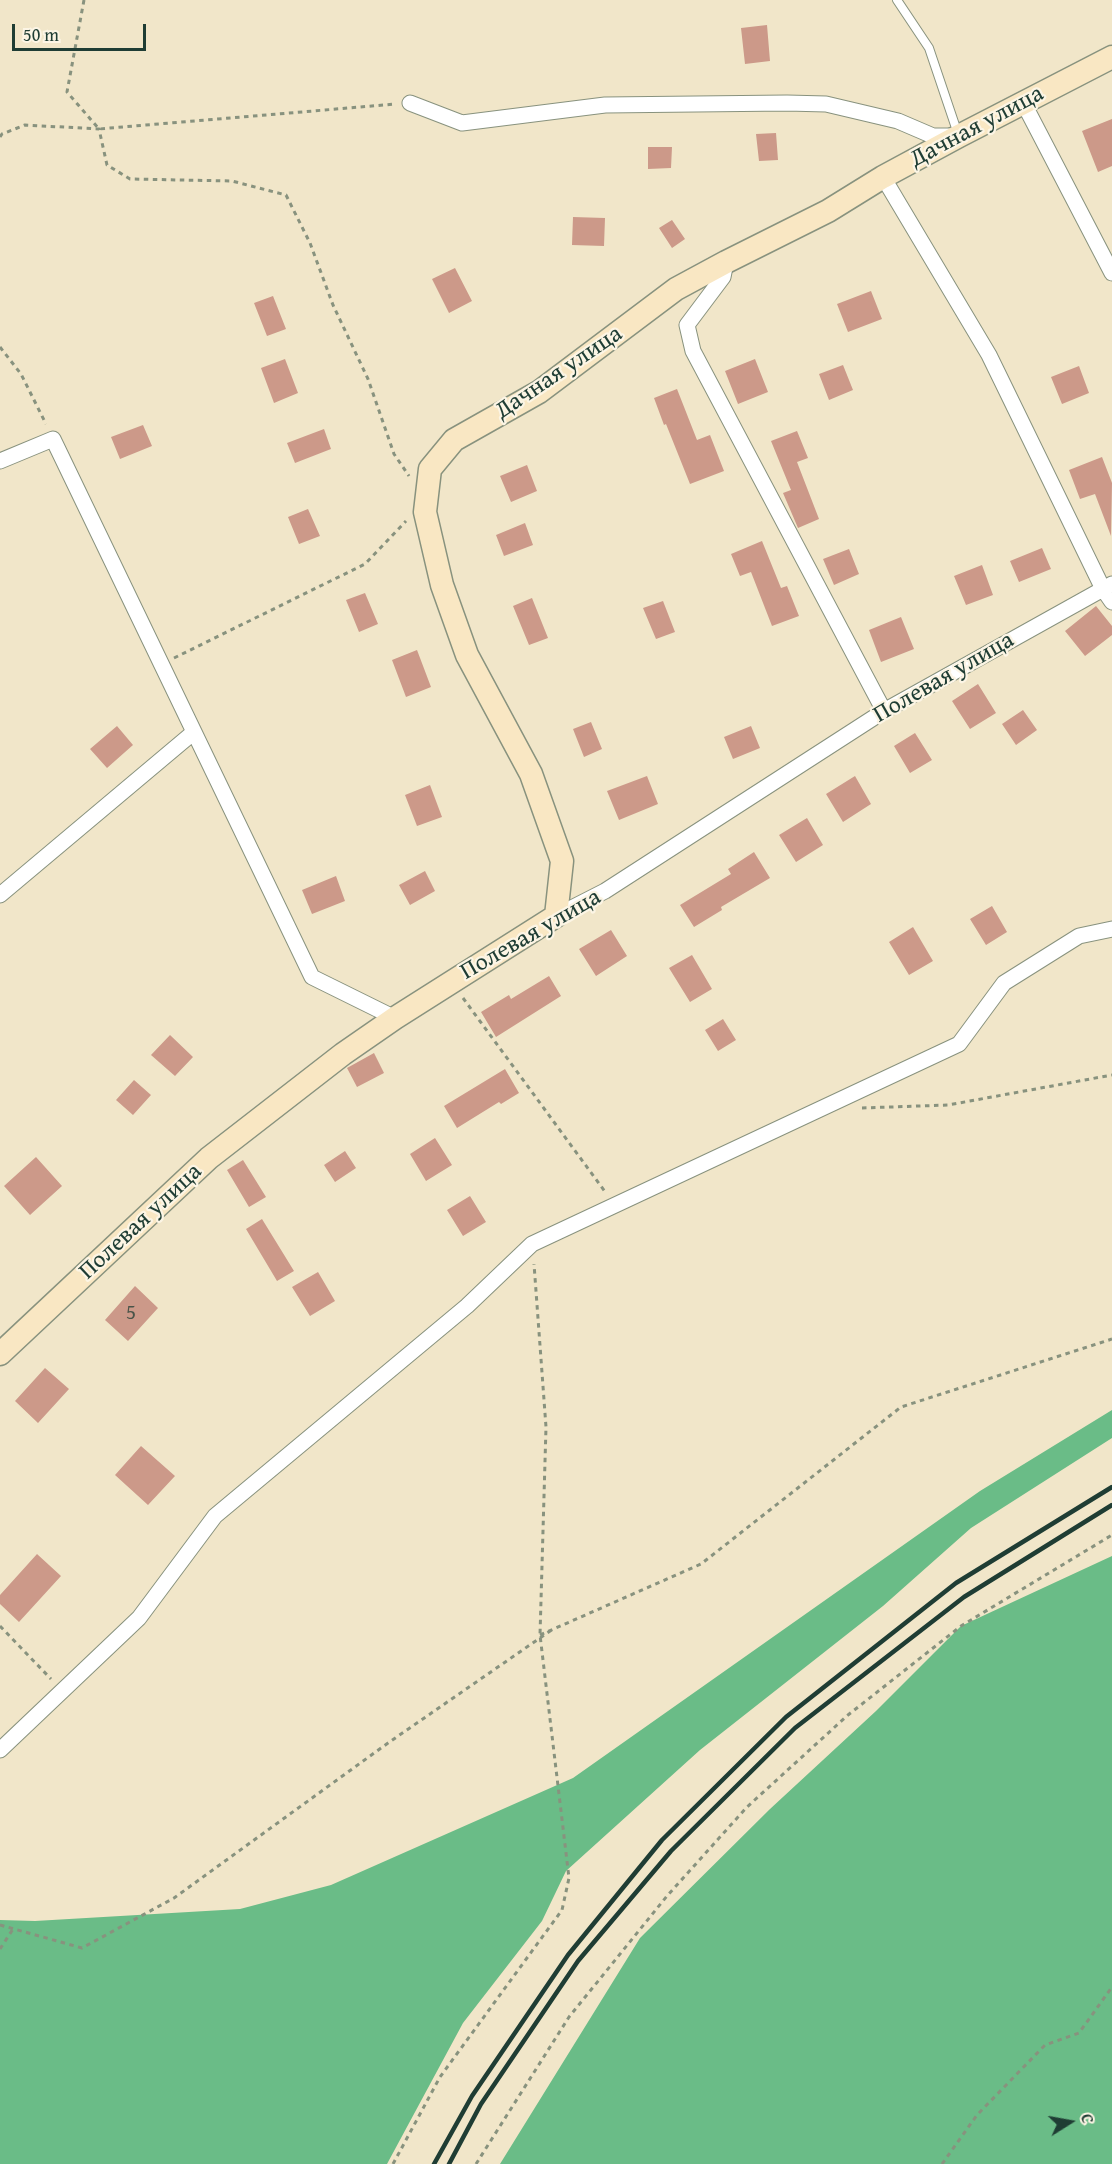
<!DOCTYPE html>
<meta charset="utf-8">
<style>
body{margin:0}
#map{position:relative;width:1112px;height:2164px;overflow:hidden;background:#f1e6c9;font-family:"Gentium Book Plus",serif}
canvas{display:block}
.north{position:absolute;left:1040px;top:2092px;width:60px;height:60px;-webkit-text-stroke:4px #fcf5e5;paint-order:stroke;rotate:79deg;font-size:16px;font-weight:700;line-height:24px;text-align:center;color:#1f3d34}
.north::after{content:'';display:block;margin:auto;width:21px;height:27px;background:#1f3d34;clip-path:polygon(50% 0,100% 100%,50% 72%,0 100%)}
.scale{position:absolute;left:12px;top:24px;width:134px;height:27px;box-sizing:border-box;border:3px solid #1f3d34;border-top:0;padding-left:8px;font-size:18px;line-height:21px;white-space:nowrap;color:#1f3d34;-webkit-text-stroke:4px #fcf5e5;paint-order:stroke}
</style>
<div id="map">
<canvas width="1112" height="2164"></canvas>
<div class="north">С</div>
<div class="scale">50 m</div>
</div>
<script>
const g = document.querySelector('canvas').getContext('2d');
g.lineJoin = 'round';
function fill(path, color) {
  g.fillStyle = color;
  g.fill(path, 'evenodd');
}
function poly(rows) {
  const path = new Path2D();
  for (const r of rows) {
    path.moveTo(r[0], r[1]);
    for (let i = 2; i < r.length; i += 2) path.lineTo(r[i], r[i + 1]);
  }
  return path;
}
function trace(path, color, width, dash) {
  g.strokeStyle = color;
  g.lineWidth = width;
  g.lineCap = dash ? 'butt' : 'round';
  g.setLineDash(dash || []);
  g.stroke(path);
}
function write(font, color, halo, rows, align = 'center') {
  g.font = font + ' "Gentium Book Plus",serif';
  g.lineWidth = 4.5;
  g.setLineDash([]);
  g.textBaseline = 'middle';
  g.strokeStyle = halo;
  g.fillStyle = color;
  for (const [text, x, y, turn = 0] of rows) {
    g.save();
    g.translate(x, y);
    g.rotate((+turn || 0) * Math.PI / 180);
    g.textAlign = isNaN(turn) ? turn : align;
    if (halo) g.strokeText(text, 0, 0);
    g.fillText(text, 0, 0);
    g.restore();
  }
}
fill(poly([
 [1112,1410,1112,1438,971,1528,883,1606,700,1750,566,1871,542,1921,463,2023,387,2164,0,2164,0,1920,35,1921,240,1909,331,1885,573,1778,980,1491],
 [1112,1556,1112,2164,500,2164,640,1938,770,1809,876,1711,961,1626]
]), '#6abc87');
fill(poly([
 [767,25,770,61,745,64,741,28],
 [1112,119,1112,166,1098,172,1082,131],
 [776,133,778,160,759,161,756,134],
 [648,147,672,147,671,168,648,169],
 [573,217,605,218,604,246,572,245],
 [672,220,685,239,672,248,659,228],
 [455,268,472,301,449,313,432,279],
 [871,291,882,319,848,332,837,304],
 [273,296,286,329,267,336,254,303],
 [285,359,298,393,274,403,261,368],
 [755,359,768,392,738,404,725,371],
 [843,365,853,390,829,400,819,374],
 [1079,366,1089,393,1062,404,1051,377],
 [677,389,697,440,710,435,724,471,690,484,666,424,664,425,654,398],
 [143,425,152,446,120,459,111,437],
 [324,429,331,449,295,463,287,443],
 [797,431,808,458,797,462,819,519,798,528,783,493,791,490,771,441],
 [1102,457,1112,483,1111,536,1095,494,1080,499,1069,470],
 [527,465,537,491,511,502,500,476],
 [308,509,320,536,299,544,288,517],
 [525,523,533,545,504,556,496,535],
 [762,541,781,588,787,586,799,616,772,626,751,572,740,576,731,554],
 [1042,548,1051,569,1019,582,1010,561],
 [849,549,859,574,834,585,823,559],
 [982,565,993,595,966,605,954,576],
 [365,593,378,624,359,632,346,600],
 [532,598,548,638,529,645,513,606],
 [663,601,675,632,656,639,643,608],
 [1096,606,1112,626,1112,635,1085,656,1065,631],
 [901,617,914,649,881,662,869,630],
 [417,650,431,687,406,697,392,660],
 [978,684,996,713,970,729,952,701],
 [1023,710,1037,730,1016,745,1002,724],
 [591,722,602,749,584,757,573,729],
 [117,726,133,745,107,768,90,749],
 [751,726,760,748,733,759,724,737],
 [915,733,932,760,910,773,894,746],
 [647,776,658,804,619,820,607,791],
 [855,776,871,804,843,822,826,794],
 [430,785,442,817,417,826,405,795],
 [807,818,823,845,796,862,779,835],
 [754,852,770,878,721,907,722,910,694,927,680,905,731,874,728,869],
 [425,871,435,891,410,905,399,885],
 [336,876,345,901,312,914,302,890],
 [992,906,1007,932,986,945,970,919],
 [913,927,933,961,909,975,889,942],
 [611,930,627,956,596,976,579,949],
 [692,955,712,989,690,1002,669,968],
 [549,976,561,996,496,1037,481,1012,509,995,511,999],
 [723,1019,736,1040,718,1051,705,1030],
 [170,1035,193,1057,175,1076,151,1055],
 [374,1053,384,1073,357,1087,347,1068],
 [505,1069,519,1093,501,1104,499,1102,457,1128,444,1106],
 [134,1080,151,1095,133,1115,116,1100],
 [435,1138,452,1165,426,1181,410,1154],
 [345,1151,356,1168,335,1182,324,1165],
 [36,1157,62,1186,30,1215,4,1186],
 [243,1160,266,1197,249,1207,227,1170],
 [470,1196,486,1222,463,1236,447,1210],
 [262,1219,294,1271,277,1281,246,1229],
 [318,1272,335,1301,310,1316,292,1287],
 [135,1286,158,1308,128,1341,105,1320],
 [45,1368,69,1389,38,1423,15,1401],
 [141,1446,175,1476,148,1505,115,1475],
 [37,1554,61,1576,19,1622,0,1604,0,1595]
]), '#cc9989');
const lane = poly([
 [897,0,929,48,958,134]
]);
const street = poly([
 [1023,102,1112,273],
 [410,103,462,123,605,105,787,103,826,104,898,121,933,136,956,136],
 [883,177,989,355,1103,589,1112,602],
 [726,262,723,277,687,325,693,351,884,711],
 [0,461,53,439,312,977,395,1018],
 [0,895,194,732],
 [556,916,605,891,884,711,1112,584],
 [0,1750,139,1618,215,1516,467,1306,532,1244,959,1044,1004,983,1079,936,1112,929]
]);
const secondary = poly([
 [0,1354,209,1158,343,1054,395,1018,556,916,562,861,531,774,467,655,442,585,425,512,430,469,454,440,539,392,676,289,726,262,828,211,883,177,959,136,1112,57]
]);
trace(lane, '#88927e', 10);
trace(street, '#88927e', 17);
trace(secondary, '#88927e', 25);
trace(poly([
 [84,0,67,92,99,129,396,104],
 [0,137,2,134,25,125,99,129,107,165,130,179,232,181,286,195,310,243,333,305,368,379,394,454,409,476],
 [0,347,21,374,46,424],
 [174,658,365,564,406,521],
 [463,998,606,1193],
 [862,1108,948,1105,1112,1075],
 [0,1626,51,1679],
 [540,1635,701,1564,901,1407,1112,1339],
 [0,1925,82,1948,174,1898,388,1743,553,1629],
 [0,1949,13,1929],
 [393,2164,440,2077,562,1910,569,1878,540,1635,546,1427,534,1264],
 [476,2164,569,2017,667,1896,747,1807,848,1715,961,1626,1112,1535],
 [942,2164,977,2115,1045,2045,1079,2033,1112,1987]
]), '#88927e', 3, [4.5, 4.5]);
trace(lane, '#fff', 8);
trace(street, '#fff', 15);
trace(secondary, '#f9e7c3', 22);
trace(poly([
 [434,2164,472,2096,568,1955,662,1840,786,1717,956,1583,1112,1487],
 [449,2164,481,2104,578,1961,671,1851,795,1728,964,1597,1112,1505]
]), '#1f3d34', 4.5);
write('21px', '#4a5449', null, [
 ["5",131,1314]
]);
write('24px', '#1f3d34', '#fcf5e5', [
 ["Дачная улица",977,127,-28],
 ["Дачная улица",559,373,-34],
 ["Полевая улица",944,678,-30],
 ["Полевая улица",531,935,-30],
 ["Полевая улица",141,1222,-43]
]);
</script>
